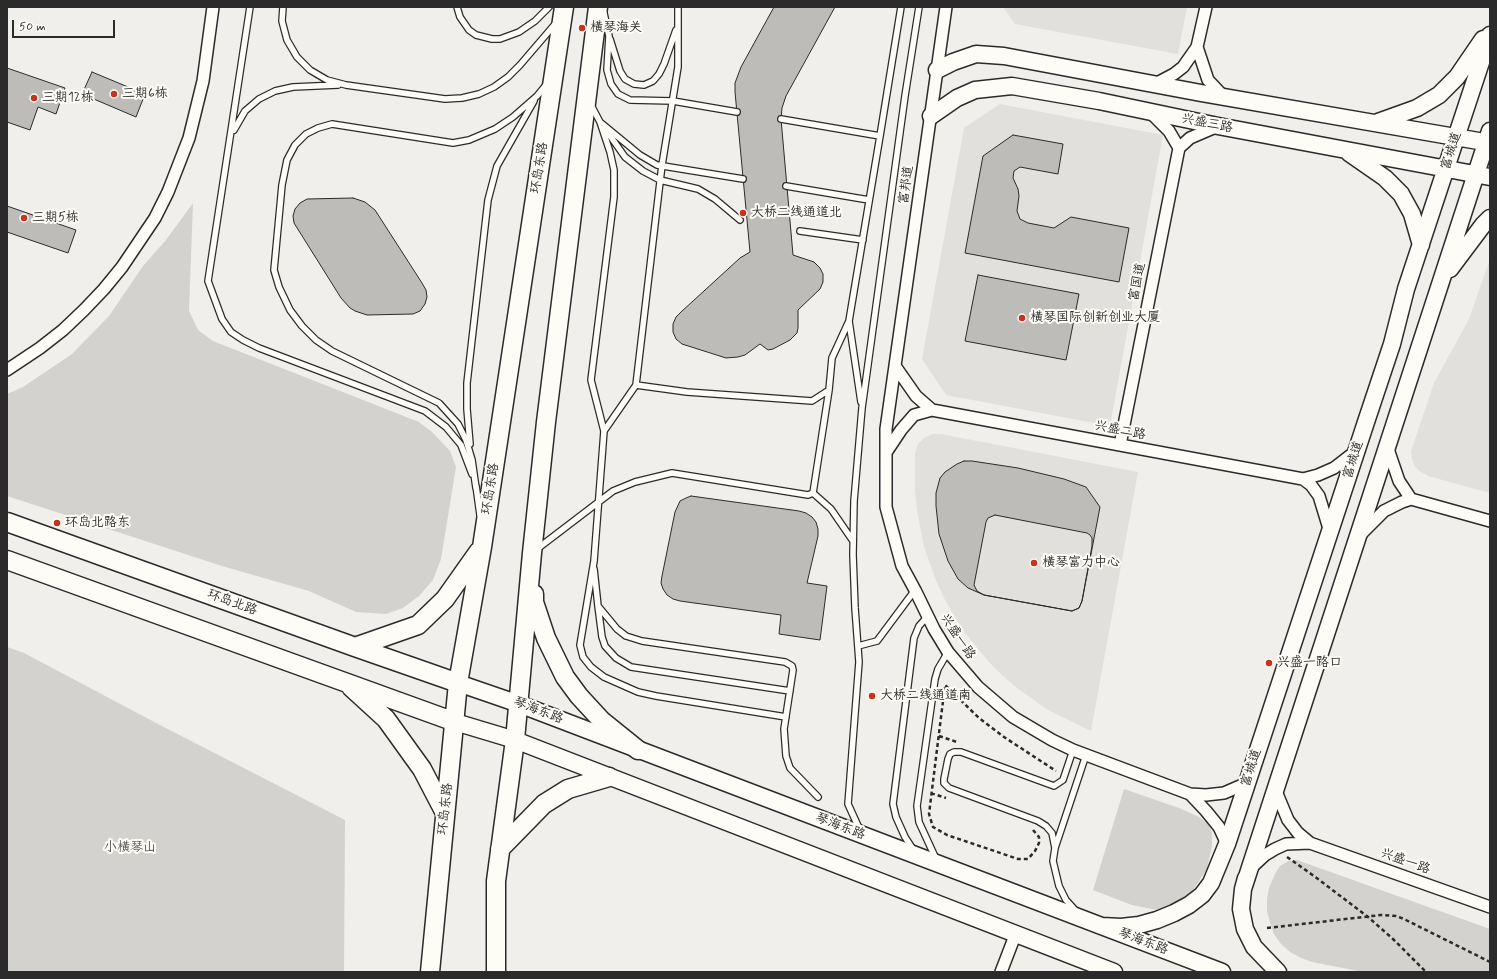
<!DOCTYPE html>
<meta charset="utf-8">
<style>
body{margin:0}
#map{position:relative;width:1497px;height:979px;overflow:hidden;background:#f0efeb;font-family:Mynerve,sans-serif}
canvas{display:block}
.frame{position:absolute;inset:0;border:8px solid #2b2b2b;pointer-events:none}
.scale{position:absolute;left:12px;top:20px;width:103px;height:18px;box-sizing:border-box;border:2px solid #2b2b2b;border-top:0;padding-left:5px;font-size:12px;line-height:14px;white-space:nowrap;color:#2b2b2b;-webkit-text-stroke:3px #fdfcf7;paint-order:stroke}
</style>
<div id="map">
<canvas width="1497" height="979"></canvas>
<div class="frame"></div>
<div class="scale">50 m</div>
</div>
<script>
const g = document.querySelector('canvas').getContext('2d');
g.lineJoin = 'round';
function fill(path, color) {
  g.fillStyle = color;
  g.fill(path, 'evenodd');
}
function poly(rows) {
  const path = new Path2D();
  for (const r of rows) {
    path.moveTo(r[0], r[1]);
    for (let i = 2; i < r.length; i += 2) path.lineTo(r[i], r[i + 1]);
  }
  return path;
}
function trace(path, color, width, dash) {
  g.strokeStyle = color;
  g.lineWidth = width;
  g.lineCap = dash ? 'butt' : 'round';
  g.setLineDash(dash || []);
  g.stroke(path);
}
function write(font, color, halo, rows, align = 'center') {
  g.font = font + ' Mynerve,"LXGW WenKai TC",sans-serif';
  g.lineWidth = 4;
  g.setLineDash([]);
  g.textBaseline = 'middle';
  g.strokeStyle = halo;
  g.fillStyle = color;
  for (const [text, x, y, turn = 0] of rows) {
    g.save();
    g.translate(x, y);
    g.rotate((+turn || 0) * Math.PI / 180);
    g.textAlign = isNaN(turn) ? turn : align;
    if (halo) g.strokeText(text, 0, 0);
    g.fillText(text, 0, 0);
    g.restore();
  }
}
fill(poly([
 [1003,7,1187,7,1178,54,1015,24],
 [1000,104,1163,135,1110,426,946,395,922,359,964,128],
 [1490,259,1490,493,1428,476,1421,472,1415,467,1412,459,1411,451,1434,383,1469,319],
 [932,434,941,434,1138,472,1091,731,1048,710,1017,688,1003,676,989,662,965,633,945,600,937,583,924,547,917,510,915,491,915,453,918,444,924,438]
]), '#e1e0dc');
fill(poly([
 [193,203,189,311,198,330,213,341,419,422,432,432,450,451,456,467,441,559,433,580,419,596,403,608,386,614,356,612,309,591,222,566,7,496,7,394,23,387,72,354,109,316,143,266,166,240],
 [7,647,24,653,160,725,345,820,344,972,7,972],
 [1124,789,1179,808,1199,817,1208,824,1212,832,1212,846,1207,869,1191,893,1172,906,1157,910,1132,905,1093,890],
 [1297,860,1490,929,1490,972,1363,972,1312,962,1301,958,1290,952,1281,944,1274,934,1270,923,1267,911,1267,899,1269,888,1275,874,1280,866,1288,861]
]), '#d3d2cf');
const building = poly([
 [774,7,835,7,786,96,782,108,781,119,793,255,814,262,820,268,823,274,823,282,820,289,798,310,798,328,797,333,790,340,773,349,768,350,760,344,745,355,738,357,726,358,682,344,676,339,673,332,673,324,676,317,681,312,740,258,750,252,735,92,735,83,741,67,774,7],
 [7,68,65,88,56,114,38,107,30,130,7,122,7,68],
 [92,72,145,94,136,117,82,94,92,72],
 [1013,135,1063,144,1058,174,1020,167,1014,171,1013,178,1018,189,1019,196,1017,211,1020,219,1028,223,1054,228,1071,217,1129,228,1119,282,965,253,983,156,1013,135],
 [353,198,365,202,375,210,422,283,426,290,427,297,425,304,420,311,413,314,367,315,355,311,350,308,341,298,294,223,293,216,295,209,300,203,307,199,353,198],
 [7,206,76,230,68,253,7,232,7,206],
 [978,275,1079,294,1066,360,965,341,978,275],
 [964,461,972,461,1018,468,1064,479,1086,487,1100,507,1082,601,1079,608,1072,611,984,595,968,588,958,579,948,561,939,534,936,506,936,493,940,478,945,472,957,464,964,461],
 [691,496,799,511,806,513,812,517,816,522,818,529,818,536,807,583,827,586,820,640,779,634,781,615,680,601,673,599,667,595,663,589,661,583,662,576,675,512,680,501,686,498,691,496],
 [995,515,1087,533,1090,535,1092,538,1092,546,1082,601,1079,608,1072,611,984,595,977,591,974,585,986,522,988,518,995,515]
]);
fill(building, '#bdbcb8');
trace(building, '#2b2b2b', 1);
const lane = poly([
 [250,7,208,281,222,319,231,332,243,340,259,348,425,411,446,427,461,445,472,474],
 [283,7,282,21,287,40,297,57,310,70,327,80,346,85,445,99,462,98,479,94,494,87,508,77,520,65,556,23],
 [457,7,460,17,469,30,476,35,492,39,500,39,519,32,535,21,549,7],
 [604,13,609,36,607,70,611,84,618,94,630,100,673,101,737,112],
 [610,39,620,71,625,79,634,84,644,85,653,81,659,74,664,64,676,30],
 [591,105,600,122,640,155,657,165,743,179],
 [781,119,880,136,901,7],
 [600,122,610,152,614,170,614,197,591,380,604,431,594,561,580,645,583,657,591,667,604,677,638,692,656,696,786,717],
 [234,130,245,111,259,99,275,91,293,87,338,85],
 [606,130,625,157,643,171,660,180,698,189,715,199,740,220],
 [786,186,869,200],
 [800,231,863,240],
 [849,321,861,402],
 [636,385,662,165,678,67,678,7],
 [604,431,636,385,687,392,812,401,829,390,832,358,849,321,880,136],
 [470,444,467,409,467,383,488,200,497,166,534,101],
 [476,486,480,515],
 [476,488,472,460,466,440,458,424,439,403,332,351,316,340,302,326,290,310,279,287,274,270,282,185,287,160,295,145,306,134,318,128,332,124,453,143,469,140,495,129,513,117,537,96,546,85],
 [813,493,831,509,853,541],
 [537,549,613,491,635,482,672,473,808,495,813,493,829,390],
 [594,569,598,606,617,629,626,636,642,641,785,662,792,666,793,670,784,729,786,756,790,768,818,797],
 [598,606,602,637,605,646,616,658,631,667,790,691],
 [858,646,877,641,915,590],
 [862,830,858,826,848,804,859,662,855,608,853,555,854,501,862,408,905,96,919,7],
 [1055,848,1052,833,1046,826,1038,821,949,788,944,783,944,779,948,759,950,754,954,752,961,752,1054,786,1063,780,1073,750],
 [914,851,905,837,896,817,893,804,914,638,919,626,927,617],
 [936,859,919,822,917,806,935,679,938,669,948,652],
 [1076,911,1066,900,1059,886,1053,861,1055,848,1086,755]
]);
const street = poly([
 [946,7,886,429,886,507,902,566,915,590,934,629,948,652,978,687,1013,717,1052,740,1073,750,1190,794],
 [1197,47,1206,7],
 [1157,83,1174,74,1183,67,1197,47,1208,80,1224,97],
 [1150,112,1169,131,1179,148,1190,138,1218,126],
 [895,366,916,396,932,410],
 [7,370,40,348,63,330,84,310,104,289,122,267,155,218,168,192,189,138,203,81,213,7],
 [1120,445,1179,148],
 [1387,446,1399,481,1411,499],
 [887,451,901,430,914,415,932,410,1303,479,1311,485,1319,496,1330,532],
 [1303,479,1318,475,1334,468,1356,451],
 [1360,535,1384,511,1402,502,1411,499,1490,521],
 [1275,789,1288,820,1298,833,1310,843,1490,907],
 [1227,844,1219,827,1206,811,1190,794,1206,795,1224,793,1247,783],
 [1252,867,1265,855,1275,849,1286,844,1310,843],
 [1001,972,1016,933]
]);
const secondary = poly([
 [937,70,953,62,976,54,1004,56,1201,93,1490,143],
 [931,116,957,98,975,90,1012,86,1099,101,1218,126,1490,177],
 [1378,122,1417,108,1439,95,1457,77,1483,39],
 [1349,153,1385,178,1401,194,1412,214,1421,245],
 [1450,269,1483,225,1490,218],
 [458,683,519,704,1222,972],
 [455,722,515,740,1114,972],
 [1246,878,1243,889,1241,909,1245,929,1254,947,1278,972],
 [1243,889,1490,131],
 [1102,926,1121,927,1139,925,1157,920,1174,913,1189,905,1202,895,1211,883,1227,844,1366,422,1392,344,1406,289,1490,35]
]);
const primary = poly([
 [7,522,355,647,458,683],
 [7,560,455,722],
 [534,594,534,602,546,638,565,677,579,696,602,721,638,750],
 [355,647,418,625,445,599,479,551],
 [351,687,386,719,422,769,445,813],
 [500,849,544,804,568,789,609,777],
 [430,972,458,683,482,547,564,7],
 [496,972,496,881,515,740,532,553,546,422,598,7]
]);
trace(lane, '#2b2b2b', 8);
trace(street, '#2b2b2b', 14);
trace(secondary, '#2b2b2b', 19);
trace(primary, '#2b2b2b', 21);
trace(poly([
 [939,736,957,742],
 [931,793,946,798],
 [1033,830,1039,837,1039,843,1035,851,1028,859,1018,859,947,835,933,827,929,814,945,685,979,718,1004,737,1056,771],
 [1287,857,1314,876,1368,917,1393,939,1426,972],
 [1267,928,1381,915,1396,916,1404,919,1490,962]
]), '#2b2b2b', 2.5, [4, 3]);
trace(lane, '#fdfcf7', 5.5);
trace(street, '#fdfcf7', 11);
trace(secondary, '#fdfcf7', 16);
trace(primary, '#fdfcf7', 18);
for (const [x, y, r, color] of [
 [582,28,4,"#c8321e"],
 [114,94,4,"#c8321e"],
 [34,98,4,"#c8321e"],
 [743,213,4,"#c8321e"],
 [24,218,4,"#c8321e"],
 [1022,318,4,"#c8321e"],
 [57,523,4,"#c8321e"],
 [1034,563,4,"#c8321e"],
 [1269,663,4,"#c8321e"],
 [872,696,4,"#c8321e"]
]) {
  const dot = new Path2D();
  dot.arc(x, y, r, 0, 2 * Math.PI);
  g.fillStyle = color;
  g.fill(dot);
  trace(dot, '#fdfcf7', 1.5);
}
write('13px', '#2b2b2b', '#fdfcf7', [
 ["横琴海关",590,28],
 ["三期6栋",122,94],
 ["三期12栋",42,98],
 ["大桥二线通道北",751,213],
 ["三期5栋",32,218],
 ["横琴国际创新创业大厦",1030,318],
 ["环岛北路东",65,523],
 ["橫琴富力中心",1042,563],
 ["兴盛一路口",1277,663],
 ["大桥二线通道南",880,696]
], 'left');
write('13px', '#2b2b2b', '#fdfcf7', [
 ["兴盛三路",1207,124,11],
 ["富城道",1452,151,-72],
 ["环岛东路",540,168,-81],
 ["富邦道",907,185,-82],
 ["富国道",1138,282,-79],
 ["兴盛二路",1120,431,11],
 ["富城道",1354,460,-72],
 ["环岛东路",491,489,-81],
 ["环岛北路",232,603,20],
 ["兴盛一路",957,637,56],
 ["琴海东路",538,711,21],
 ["富城道",1252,768,-72],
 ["环岛东路",446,809,-84],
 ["琴海东路",840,827,21],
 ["兴盛一路",1405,862,20],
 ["琴海东路",1143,942,21]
]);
write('13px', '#555554', '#fdfcf7', [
 ["小橫琴山",130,848]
]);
</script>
